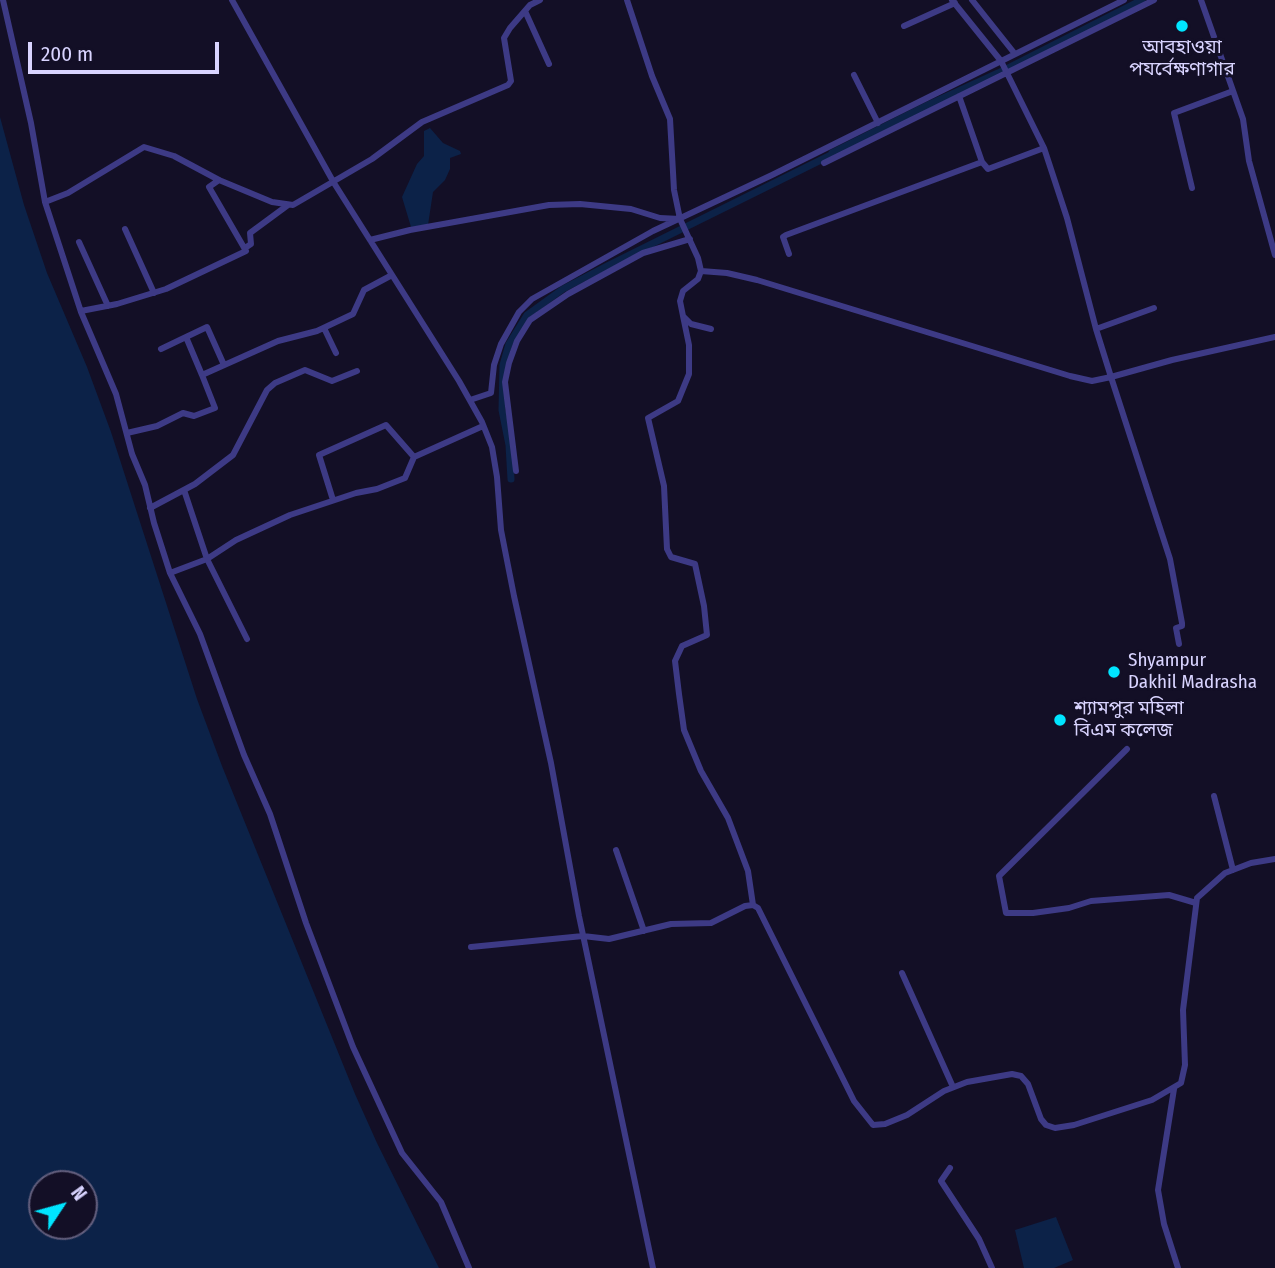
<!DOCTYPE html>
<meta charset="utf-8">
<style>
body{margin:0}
#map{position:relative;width:1275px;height:1268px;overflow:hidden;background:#130f26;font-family:"Fira Sans Condensed",sans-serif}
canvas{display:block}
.north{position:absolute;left:28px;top:1170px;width:70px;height:70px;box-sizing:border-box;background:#130f26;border:2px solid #625e7d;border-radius:50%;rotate:54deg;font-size:19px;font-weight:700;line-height:28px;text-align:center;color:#d9d4ff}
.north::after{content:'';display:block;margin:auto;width:24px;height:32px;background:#00e5ff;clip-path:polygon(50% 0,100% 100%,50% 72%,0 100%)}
.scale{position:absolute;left:28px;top:42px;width:191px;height:32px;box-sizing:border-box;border:4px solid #d9d4ff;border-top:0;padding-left:9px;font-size:21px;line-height:24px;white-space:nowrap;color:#d9d4ff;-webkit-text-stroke:5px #130f26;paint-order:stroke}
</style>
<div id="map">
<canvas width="1275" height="1268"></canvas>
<div class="north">N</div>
<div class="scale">200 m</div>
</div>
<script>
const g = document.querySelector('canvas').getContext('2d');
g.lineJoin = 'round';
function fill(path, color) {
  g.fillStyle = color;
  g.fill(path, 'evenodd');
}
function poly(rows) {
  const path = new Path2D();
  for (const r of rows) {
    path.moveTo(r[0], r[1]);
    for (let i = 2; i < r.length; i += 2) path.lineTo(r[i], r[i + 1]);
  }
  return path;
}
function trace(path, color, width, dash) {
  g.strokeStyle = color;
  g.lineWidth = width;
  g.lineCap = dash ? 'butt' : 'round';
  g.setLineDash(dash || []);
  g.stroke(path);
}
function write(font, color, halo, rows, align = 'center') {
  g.font = font + ' "Fira Sans Condensed","Noto Sans Bengali",sans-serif';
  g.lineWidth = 6;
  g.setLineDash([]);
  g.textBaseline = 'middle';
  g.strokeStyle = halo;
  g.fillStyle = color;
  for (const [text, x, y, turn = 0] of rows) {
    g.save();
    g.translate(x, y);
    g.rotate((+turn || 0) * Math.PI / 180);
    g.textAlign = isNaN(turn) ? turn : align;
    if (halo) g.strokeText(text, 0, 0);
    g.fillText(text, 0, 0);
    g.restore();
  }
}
fill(poly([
 [0,117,24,205,47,273,87,367,111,432,197,699,222,766,355,1094,377,1143,439,1268,0,1268],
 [42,1184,84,1184,84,1226,42,1226],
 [430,128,443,143,460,151,461,154,450,158,450,169,445,180,433,192,428,225,411,227,402,197,417,164,424,156,424,131],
 [1056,1217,1073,1260,1054,1268,1024,1268,1015,1230]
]), '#0c2248');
trace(poly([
 [832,153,928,105,998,73,1142,0],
 [511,479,509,445,502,410,503,365,509,344,527,315,563,289,607,266,837,152]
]), '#0c2248', 7);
trace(poly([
 [3,0,31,123,45,202,81,312,116,394,132,454,145,485,154,523,170,573,200,634,244,755,270,814,306,923,353,1047,402,1153,441,1202,469,1268],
 [232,0,334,183,459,381,482,422,492,447,497,477,501,530,514,596,551,763,579,916,653,1268],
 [627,0,652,76,670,119,674,190,680,219],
 [952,0,1001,61,1044,148,1067,218,1096,329],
 [972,0,1015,54],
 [1201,0,1243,119,1249,161,1275,255],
 [525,11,549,64],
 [904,26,955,3],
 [854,75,878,123],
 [959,96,982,162,988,169,1044,148],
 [824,163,1154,0],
 [1192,188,1174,113,1233,91],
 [45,202,68,193,144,147,174,156,219,180,272,202,293,205,372,159,422,122,508,85,511,81,504,38,510,28,530,5,540,0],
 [125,229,154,293],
 [370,240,410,230,549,205,580,204,631,209,660,218,680,219,698,258,701,271,727,273,757,280,1070,376,1092,381,1111,377,1170,559,1182,623,1182,626,1176,628,1179,644],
 [79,242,108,306],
 [245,248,251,244,250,233,288,205],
 [789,254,783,237,786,235,982,162],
 [701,271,698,279,683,291,680,301,683,316,691,324,711,329],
 [1154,308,1096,329,1111,377,1172,360,1275,337],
 [81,311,117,304,166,289,246,251,209,187,219,180],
 [683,316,689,345,689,374,678,401,648,418,664,486,667,549,671,557,695,564,704,606,707,635,682,646,675,661,679,694,684,730,701,771,728,818,748,871,753,905],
 [324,328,336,353],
 [186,337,207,327,224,365],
 [161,349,186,337,202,375],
 [470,400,491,393,494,365,501,344,519,312,532,299,653,231,772,175,1124,0],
 [127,433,157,426,183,413,194,416,215,408,202,375,278,341,317,331,353,314,364,290,392,275],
 [516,471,505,382,509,363,517,341,530,320,568,294,643,253,690,239],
 [333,500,319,455,386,425,414,457],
 [150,508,195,484,233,455,267,390,275,383,305,370,332,381,357,371],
 [170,573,207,559,184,490],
 [247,639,207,559,236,540,290,515,356,493,377,489,405,478,414,457,483,426],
 [1127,749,999,876,1006,913,1033,913,1069,908,1091,901,1169,895,1196,903],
 [1214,796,1233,870],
 [616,850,644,931],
 [471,947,583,936,609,939,671,924,711,923,745,906,753,905,758,908,854,1101,873,1125,885,1124,907,1115,944,1091,967,1082,1012,1074,1021,1076,1028,1084,1041,1119,1046,1125,1055,1128,1074,1125,1152,1100,1181,1083,1185,1065,1183,1010,1197,898,1225,873,1251,863,1275,859],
 [902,973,953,1087],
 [1174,1089,1158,1190,1164,1224,1178,1268],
 [950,1168,941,1181,979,1239,992,1268]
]), '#3d3a85', 6);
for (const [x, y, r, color] of [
 [1182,26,7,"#00e5ff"],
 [1114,672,7,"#00e5ff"],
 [1060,720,7,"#00e5ff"]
]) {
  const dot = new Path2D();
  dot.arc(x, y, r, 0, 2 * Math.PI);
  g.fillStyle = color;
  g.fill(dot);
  trace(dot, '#130f26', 2.5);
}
write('19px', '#d9d4ff', '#130f26', [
 ["আবহাওয়া",1182,48,"center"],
 ["পযর্বেক্ষণাগার",1182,70,"center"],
 ["Shyampur",1128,661],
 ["Dakhil Madrasha",1128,683],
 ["শ্যামপুর মহিলা",1074,709],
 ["বিএম কলেজ",1074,731]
], 'left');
</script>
